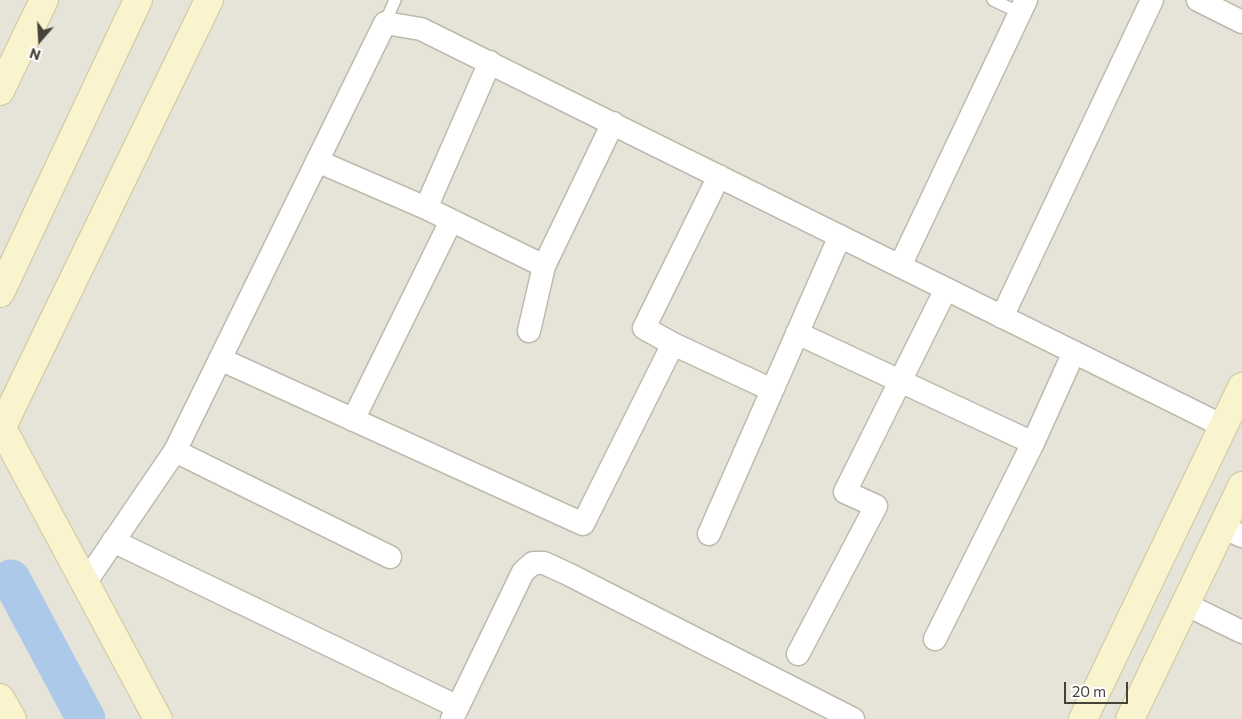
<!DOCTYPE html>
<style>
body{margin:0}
#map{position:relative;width:1242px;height:719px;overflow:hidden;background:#f3f1ea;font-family:Commissioner,sans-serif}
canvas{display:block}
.north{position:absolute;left:15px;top:15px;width:50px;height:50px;-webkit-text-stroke:4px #fff;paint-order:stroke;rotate:199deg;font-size:14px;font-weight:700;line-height:20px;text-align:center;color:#464239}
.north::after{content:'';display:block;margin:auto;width:18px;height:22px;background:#464239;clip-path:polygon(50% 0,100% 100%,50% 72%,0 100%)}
.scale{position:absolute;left:1064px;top:682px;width:64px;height:22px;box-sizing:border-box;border:2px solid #464239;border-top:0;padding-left:6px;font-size:15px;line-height:18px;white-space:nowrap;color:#464239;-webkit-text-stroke:4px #fff;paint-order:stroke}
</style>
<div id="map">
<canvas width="1242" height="719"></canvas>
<div class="north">N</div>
<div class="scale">20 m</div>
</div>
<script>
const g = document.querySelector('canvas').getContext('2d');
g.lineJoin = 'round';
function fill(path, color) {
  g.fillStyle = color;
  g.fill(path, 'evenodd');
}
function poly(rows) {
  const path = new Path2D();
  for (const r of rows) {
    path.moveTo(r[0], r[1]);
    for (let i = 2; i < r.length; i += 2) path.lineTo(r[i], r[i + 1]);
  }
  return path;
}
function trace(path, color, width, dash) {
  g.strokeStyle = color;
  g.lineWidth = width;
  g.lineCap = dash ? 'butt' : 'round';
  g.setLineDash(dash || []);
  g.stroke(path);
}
fill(poly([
 [0,0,1242,0,1242,719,0,719]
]), '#e6e4d8');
trace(poly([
 [11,579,86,719]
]), '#adc9e9', 39);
const lane = poly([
 [993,0,1020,13],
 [385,23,395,0]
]);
const street = poly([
 [1198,0,1242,22],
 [317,161,426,208,544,266],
 [426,208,490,62],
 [900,266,1026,0],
 [1002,317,1152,0],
 [529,331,544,266,613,123],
 [797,333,1033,443],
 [673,344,772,390],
 [220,359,583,524,673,344,644,328,719,176],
 [353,420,451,221],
 [175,451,390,557],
 [1222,527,1242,536],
 [709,534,840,236],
 [113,541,458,707],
 [85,583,175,451,385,23,421,29,1223,426],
 [1185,604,1242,632],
 [935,639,1033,443,1074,352],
 [798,654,876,506,845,492,946,289],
 [452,719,523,572,533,563,544,563,568,574,853,719]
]);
const secondary = poly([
 [0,91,44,0],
 [0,293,138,0],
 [2,428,158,719],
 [0,431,209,0],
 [0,698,12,719],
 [1083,719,1242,387],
 [1130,719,1242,486]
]);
trace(lane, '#bdbaad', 14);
trace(street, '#bdbaad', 25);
trace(secondary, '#cdc69e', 30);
trace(lane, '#fff', 11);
trace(street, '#fff', 22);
trace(secondary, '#f9f3ce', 28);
</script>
